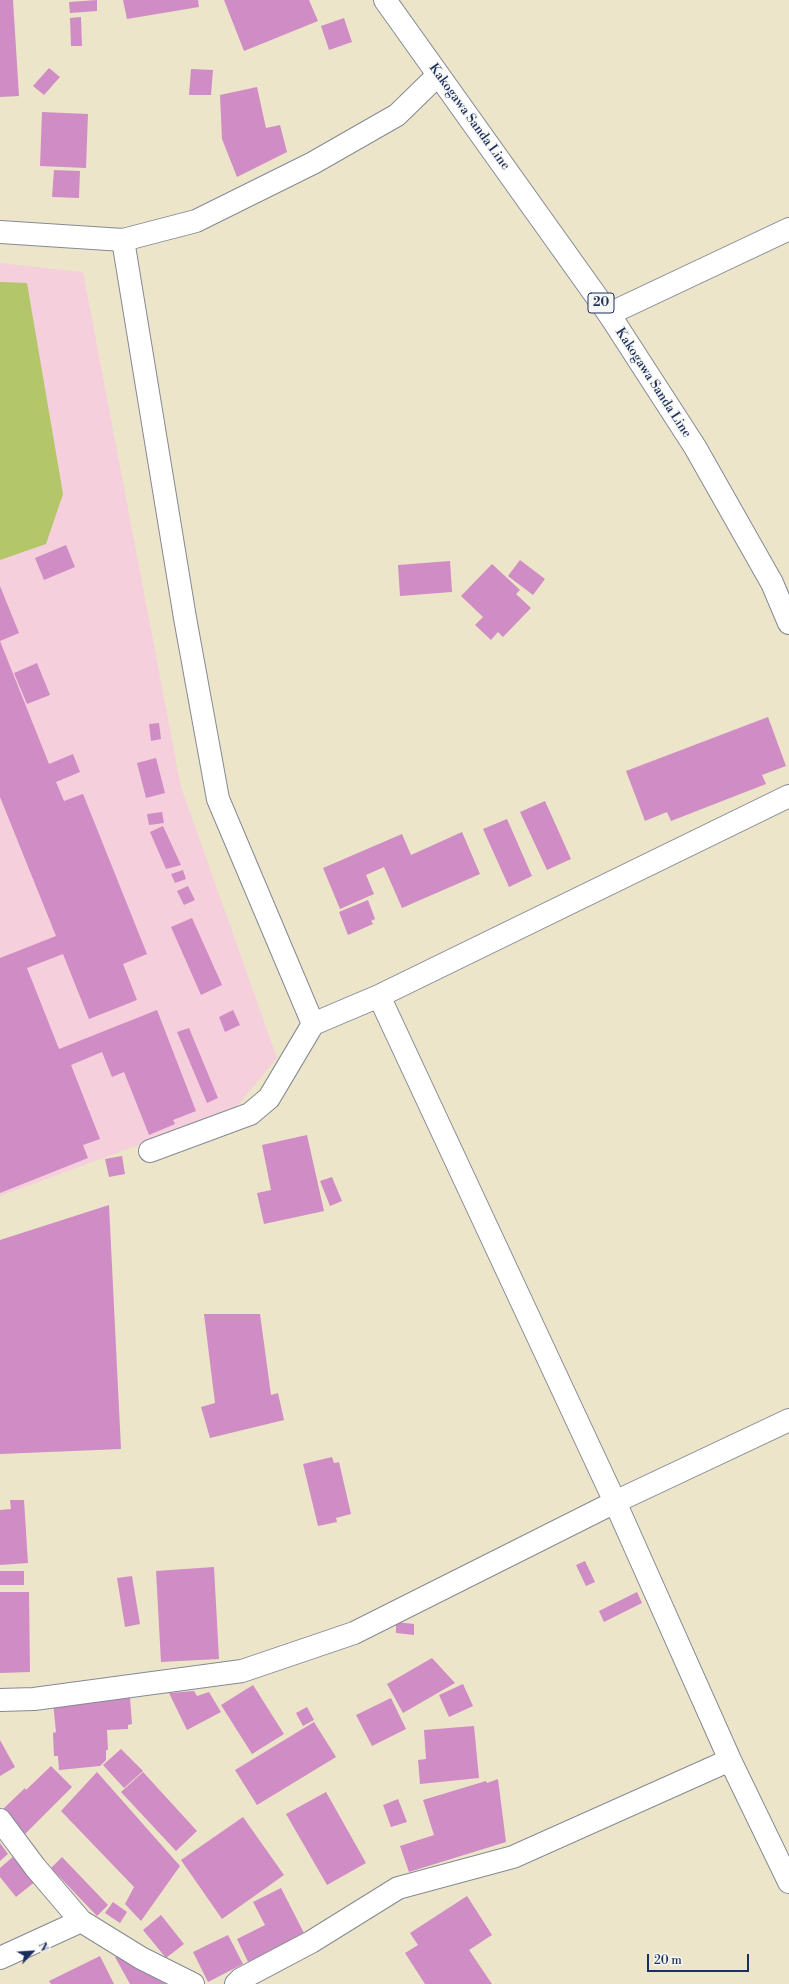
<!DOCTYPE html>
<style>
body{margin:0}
#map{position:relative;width:789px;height:1984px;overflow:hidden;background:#ede5c9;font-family:"Libre Bodoni",serif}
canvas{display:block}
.north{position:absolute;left:12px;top:1932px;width:40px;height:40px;-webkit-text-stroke:3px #f6f6f2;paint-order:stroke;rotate:65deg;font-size:11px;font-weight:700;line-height:16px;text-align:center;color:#1b2f5e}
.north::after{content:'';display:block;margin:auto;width:14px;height:18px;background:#1b2f5e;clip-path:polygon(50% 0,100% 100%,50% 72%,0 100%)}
.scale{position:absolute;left:647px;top:1954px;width:102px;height:18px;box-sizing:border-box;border:2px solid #1b2f5e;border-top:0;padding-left:5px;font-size:12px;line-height:14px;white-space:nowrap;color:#1b2f5e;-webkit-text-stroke:3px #f6f6f2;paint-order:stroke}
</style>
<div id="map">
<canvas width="789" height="1984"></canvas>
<div class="north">N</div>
<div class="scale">20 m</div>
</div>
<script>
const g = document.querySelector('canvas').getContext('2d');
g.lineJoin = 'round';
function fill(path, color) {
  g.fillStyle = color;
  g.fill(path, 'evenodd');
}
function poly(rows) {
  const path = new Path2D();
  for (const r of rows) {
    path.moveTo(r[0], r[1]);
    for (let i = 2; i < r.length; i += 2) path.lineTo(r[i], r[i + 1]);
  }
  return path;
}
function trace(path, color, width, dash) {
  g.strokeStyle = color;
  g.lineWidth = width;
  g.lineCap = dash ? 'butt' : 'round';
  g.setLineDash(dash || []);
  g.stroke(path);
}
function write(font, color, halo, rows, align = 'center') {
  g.font = font + ' "Libre Bodoni",serif';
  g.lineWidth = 3;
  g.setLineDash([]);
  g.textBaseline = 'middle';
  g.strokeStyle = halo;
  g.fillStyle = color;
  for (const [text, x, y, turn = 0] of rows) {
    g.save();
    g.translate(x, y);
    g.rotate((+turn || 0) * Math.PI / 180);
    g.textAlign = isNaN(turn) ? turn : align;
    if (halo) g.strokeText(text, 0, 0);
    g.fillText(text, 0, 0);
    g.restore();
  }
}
fill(poly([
 [0,263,83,272,181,787,277,1058,234,1110,0,1196]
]), '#f5cfdc');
fill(poly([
 [0,282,27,283,63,494,46,544,0,560]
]), '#b4c66a');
fill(poly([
 [0,0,13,0,19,96,0,97],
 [97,0,97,11,70,13,69,2],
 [123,0,198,0,199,7,127,19],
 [224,0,309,0,318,21,244,51],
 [81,17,82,46,71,46,70,18],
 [344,18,352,42,329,50,321,26],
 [49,68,60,77,44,95,33,86],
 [191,69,213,70,211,95,189,95],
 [257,87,266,128,280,125,287,152,237,177,222,139,220,95],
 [42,112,88,114,86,168,40,166],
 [54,170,80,171,79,198,52,197],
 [66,545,75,567,44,580,35,558],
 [520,560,545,579,533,595,508,576],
 [450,561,452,592,400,596,398,565],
 [492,564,520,590,516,594,531,608,503,637,498,632,491,640,475,625,483,617,461,596],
 [0,586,19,633,0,641],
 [0,641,49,764,73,754,80,772,56,782,64,801,83,794,147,954,123,964,137,1000,89,1019,63,954,27,968,59,1049,157,1010,196,1111,173,1120,175,1124,149,1135,124,1072,112,1077,102,1052,71,1065,100,1139,83,1145,88,1158,0,1193,0,958,56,936,0,797],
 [37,663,50,695,27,704,14,673],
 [768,717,786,766,762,775,766,784,671,821,667,812,645,821,626,771],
 [159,723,161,739,151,741,149,724],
 [156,758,165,793,146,798,137,763],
 [545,801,571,859,547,870,520,812],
 [162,812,164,823,149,825,147,814],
 [507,819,532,876,509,887,483,829],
 [163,826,181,865,166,869,150,832],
 [462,832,480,874,402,908,384,867,366,875,374,894,340,909,323,868,402,834,411,855],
 [183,870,186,879,175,883,171,874],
 [188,886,195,900,184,905,177,891],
 [368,900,375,919,371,921,373,924,348,935,339,912],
 [192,918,222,985,201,995,171,927],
 [233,1010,240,1025,225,1032,219,1017],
 [189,1028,218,1098,207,1103,177,1032],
 [307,1135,324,1211,264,1224,257,1193,271,1190,262,1145],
 [122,1156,125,1174,109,1177,105,1159],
 [332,1177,342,1201,330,1206,320,1181],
 [109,1205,121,1449,0,1454,0,1240],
 [204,1314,260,1314,271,1395,278,1393,284,1420,210,1438,201,1407,215,1403],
 [332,1457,334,1463,339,1462,351,1514,336,1518,337,1522,318,1526,303,1464],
 [10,1500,24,1500,28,1563,0,1565,0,1510,11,1509],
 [585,1561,595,1582,586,1586,576,1565],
 [214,1567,219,1659,161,1662,156,1571],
 [0,1571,24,1571,24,1585,0,1585],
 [132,1576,140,1624,125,1627,117,1578],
 [0,1592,29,1592,30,1672,0,1673],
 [637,1592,642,1603,604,1622,599,1611],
 [396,1622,414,1624,414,1635,396,1633],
 [432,1658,455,1683,403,1713,387,1684],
 [463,1684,473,1706,449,1717,439,1695],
 [253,1685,284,1734,252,1754,221,1705],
 [194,1691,197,1696,209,1692,221,1712,187,1730,169,1693],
 [130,1698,132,1724,128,1725,128,1729,107,1730,108,1750,106,1750,106,1760,100,1766,59,1770,58,1756,54,1756,53,1733,56,1732,53,1703],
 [391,1698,406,1729,372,1746,356,1715],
 [307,1707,314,1720,303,1726,296,1713],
 [314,1722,336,1757,257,1805,235,1770],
 [474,1726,479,1778,420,1784,418,1760,426,1759,424,1730],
 [0,1740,15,1767,0,1776],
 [121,1749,143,1771,124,1788,103,1765],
 [51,1766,72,1787,25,1834,2,1810,25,1788,26,1790],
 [97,1772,180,1866,141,1921,125,1904,134,1887,61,1811],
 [143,1772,197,1831,176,1851,121,1792],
 [498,1779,506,1842,409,1872,400,1846,434,1835,423,1800,486,1781,487,1783],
 [326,1792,366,1863,327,1885,286,1814],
 [398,1799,407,1822,391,1827,383,1805],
 [243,1817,284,1875,222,1919,181,1860],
 [0,1843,8,1854,0,1861],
 [15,1855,36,1881,16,1897,0,1877,0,1868],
 [62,1857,108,1905,97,1916,51,1868],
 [281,1888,304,1933,248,1962,237,1939,265,1925,253,1902],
 [467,1896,492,1935,469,1950,492,1984,425,1984,405,1953,418,1945,410,1933],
 [113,1902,127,1912,120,1923,105,1913],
 [161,1915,184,1944,166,1958,143,1930],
 [228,1935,243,1964,208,1982,193,1952],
 [124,1952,171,1984,130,1984,115,1957],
 [100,1956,114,1984,51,1984,49,1981]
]), '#cf8cc5');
const minor = poly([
 [123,240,185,618,218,799,313,1024,379,996,615,1502,730,1760,789,1882],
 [609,314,789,229],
 [379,996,789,796],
 [150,1151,250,1114,269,1098,313,1024],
 [0,1700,34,1699,242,1671,354,1633,615,1502,789,1420],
 [0,1820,35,1867,81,1921,141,1958,193,1984],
 [0,1958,81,1921],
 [236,1984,241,1979,311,1942,398,1888,513,1857,730,1760]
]);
const tertiary = poly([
 [0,232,123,240,196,221,313,163,397,115,438,75]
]);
const primary = poly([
 [385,0,609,314,695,447,772,583,789,623]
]);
trace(minor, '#848a94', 24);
trace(tertiary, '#848a94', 24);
trace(primary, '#848a94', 24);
trace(minor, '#fff', 22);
trace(tertiary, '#fff', 22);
trace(primary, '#fff', 22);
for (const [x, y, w] of [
 [601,303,26]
]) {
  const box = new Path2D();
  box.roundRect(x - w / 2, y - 10, w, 20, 3);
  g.fillStyle = '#f6f6f2';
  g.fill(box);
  trace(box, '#1b2f5e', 1);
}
write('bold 12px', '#1b2f5e', null, [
 ["20",601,303]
]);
write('13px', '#1b2f5e', '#f6f6f2', [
 ["Kakogawa Sanda Line",469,117,54],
 ["Kakogawa Sanda Line",653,383,57]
]);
</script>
